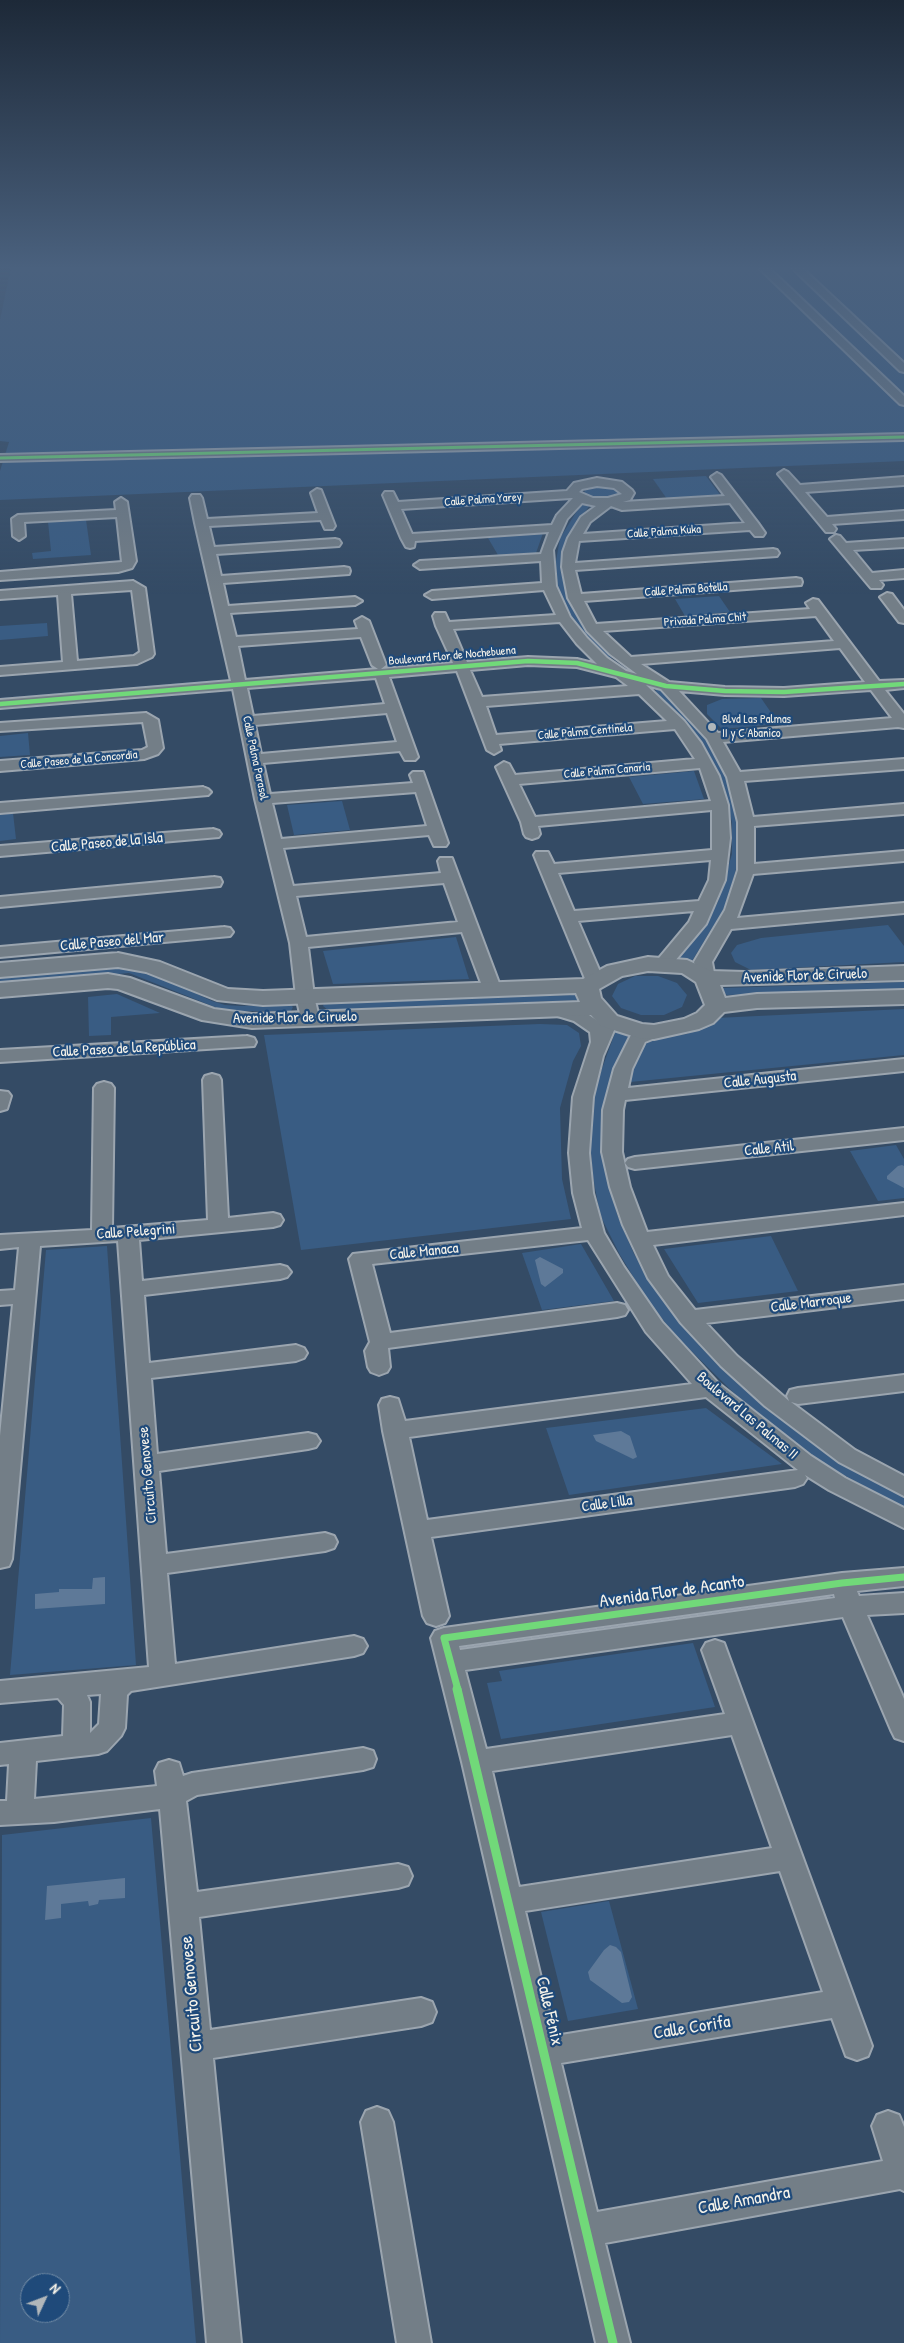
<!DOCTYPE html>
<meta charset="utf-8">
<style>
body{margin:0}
#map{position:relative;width:904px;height:2343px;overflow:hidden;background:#344b65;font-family:"Patrick Hand",sans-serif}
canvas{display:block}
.north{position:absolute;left:20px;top:2273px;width:50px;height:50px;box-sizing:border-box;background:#1f4a7a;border:1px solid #748da6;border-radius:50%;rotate:47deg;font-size:14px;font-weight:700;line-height:20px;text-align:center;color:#f4f1e8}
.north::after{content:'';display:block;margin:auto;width:18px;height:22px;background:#b1b7ba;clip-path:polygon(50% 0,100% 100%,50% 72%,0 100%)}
</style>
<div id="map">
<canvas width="904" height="2343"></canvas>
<div class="north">N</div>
</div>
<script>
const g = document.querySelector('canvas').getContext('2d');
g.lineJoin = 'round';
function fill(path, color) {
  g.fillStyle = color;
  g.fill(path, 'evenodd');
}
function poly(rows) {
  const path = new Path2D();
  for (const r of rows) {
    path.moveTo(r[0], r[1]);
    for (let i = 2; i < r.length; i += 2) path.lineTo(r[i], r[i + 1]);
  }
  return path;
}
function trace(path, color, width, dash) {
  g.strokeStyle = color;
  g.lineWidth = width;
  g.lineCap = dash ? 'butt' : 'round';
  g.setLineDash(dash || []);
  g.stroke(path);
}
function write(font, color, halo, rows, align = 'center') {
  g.font = font + ' "Patrick Hand",sans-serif';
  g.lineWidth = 4.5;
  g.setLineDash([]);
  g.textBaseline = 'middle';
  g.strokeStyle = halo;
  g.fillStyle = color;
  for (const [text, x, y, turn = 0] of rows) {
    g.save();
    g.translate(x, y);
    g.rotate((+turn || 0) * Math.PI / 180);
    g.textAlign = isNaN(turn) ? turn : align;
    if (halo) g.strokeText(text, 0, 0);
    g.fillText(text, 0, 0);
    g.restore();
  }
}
fill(poly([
 [11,267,904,267,904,461,0,500,0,471,9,442,0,441,0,320],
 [706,476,721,496,667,499,653,479],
 [598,486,615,489,619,492,618,495,613,498,595,499,584,494,585,490,590,488],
 [582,503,589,503,590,505,566,538,563,568,565,584,568,598,581,623,597,643,613,655,611,658,605,656,589,642,574,622,561,598,557,583,555,567,560,538],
 [86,520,91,555,33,559,32,553,51,551,48,522],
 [543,533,536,553,498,555,488,538],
 [719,596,730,612,685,616,675,599],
 [47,623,48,636,0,640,0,626],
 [446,663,452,663,253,678,258,677],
 [220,680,225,681,0,700,0,698],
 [655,687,664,691,707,736,726,772,739,824,740,855,726,905,692,961,683,962,678,957,702,930,718,902,732,854,732,823,726,793,719,772,698,737,678,713,656,692],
 [761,698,779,724,722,729,707,714,707,705,722,699],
 [28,733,30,755,0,757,0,736],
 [694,771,704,799,643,804,629,777],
 [342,801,350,830,294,835,287,805],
 [13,813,16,839,0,841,0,815],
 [888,925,904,946,904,962,751,970,735,962,731,953,737,945,761,938],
 [456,937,469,979,333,984,323,951],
 [117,966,150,972,212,1001,225,1005,241,1006,290,1004,293,1007,291,1011,225,1011,129,973,0,984,0,978],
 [635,976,658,976,677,983,687,995,682,1007,664,1015,641,1015,621,1008,612,996,618,984],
 [904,982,904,990,727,995,722,992,723,988],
 [117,994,160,1013,111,1017,111,1035,89,1036,88,997],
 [572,995,578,995,581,1000,328,1010,323,1006,324,1003,331,1002],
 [904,1009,904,1055,630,1082,637,1058,645,1042,654,1038,687,1034,716,1018],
 [540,1024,567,1025,579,1033,581,1046,573,1061,560,1108,562,1179,571,1219,301,1250,264,1035],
 [616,1030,629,1034,612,1077,604,1143,607,1178,617,1214,634,1254,658,1294,687,1331,751,1392,799,1433,842,1463,904,1496,904,1509,833,1469,789,1439,740,1399,673,1333,645,1296,620,1255,600,1215,593,1177,590,1141,592,1106,600,1074],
 [896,1145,904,1159,904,1198,878,1201,850,1151],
 [771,1236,798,1291,698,1303,664,1249],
 [581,1244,614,1301,542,1310,522,1253],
 [107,1246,136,1665,10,1675,46,1250],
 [706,1408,782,1464,569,1495,546,1428],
 [693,1643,715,1707,501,1739,487,1683,502,1681,499,1671],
 [151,1818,196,2343,0,2343,2,1835],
 [30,2283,60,2283,60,2313,30,2313],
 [609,1901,638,2009,568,2021,541,1912]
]), '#395c83');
fill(poly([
 [902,1165,904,1166,904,1188,887,1179,887,1176,898,1166],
 [540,1257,563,1269,563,1273,545,1287,541,1284,535,1260],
 [621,1431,630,1436,637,1457,633,1459,596,1441,593,1435],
 [105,1577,105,1604,35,1609,35,1594,59,1592,59,1589,92,1589,93,1578],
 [125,1878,125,1898,99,1900,98,1904,89,1906,88,1901,61,1904,61,1918,45,1920,47,1886],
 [610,1945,616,1947,621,1952,632,1997,629,2002,622,2003,590,1980,588,1972,604,1950]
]), '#5e7998');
const minor = poly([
 [758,267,768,267,904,396,904,405,900,404,758,267],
 [791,267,801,267,904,363,904,372,900,371,791,267],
 [904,434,904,440,0,461,0,455,904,434],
 [784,470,788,472,800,485,904,477,904,485,805,492,827,517,904,511,904,519,832,524,836,529,834,532,826,532,778,474,784,470],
 [717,473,721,475,758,523,765,533,763,536,755,536,750,530,579,541,575,563,773,549,777,550,779,553,777,556,575,570,581,594,796,578,801,579,802,582,801,585,584,601,596,624,810,609,806,603,813,599,818,600,879,681,904,680,904,688,885,690,904,714,904,728,898,727,723,742,740,772,904,759,904,769,744,781,753,817,904,804,904,814,754,826,754,864,904,851,904,861,753,874,737,918,904,903,904,913,731,929,712,962,715,978,712,982,700,982,694,962,725,910,738,870,738,822,727,777,707,739,661,689,646,685,684,721,701,743,719,776,728,805,730,838,725,880,706,924,669,968,663,969,657,968,654,964,689,922,694,911,578,921,604,981,601,985,595,986,589,985,586,981,534,855,536,852,548,852,554,864,712,850,712,810,538,826,540,834,538,837,532,839,526,837,524,834,521,822,496,767,504,762,509,764,515,775,695,759,675,729,499,744,501,750,494,754,487,750,457,671,389,677,418,757,415,760,405,760,400,751,263,763,270,794,413,783,410,775,413,772,423,772,448,843,446,846,434,846,429,835,283,848,293,886,441,873,438,861,440,858,452,858,502,991,499,995,493,996,487,995,484,991,462,932,308,947,314,996,319,1018,316,1022,310,1023,304,1022,301,1018,296,996,290,943,255,799,233,689,0,708,0,700,231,681,195,523,190,498,192,495,200,495,202,498,207,519,318,513,311,493,317,489,321,490,335,526,333,529,325,529,321,520,209,526,214,547,335,539,339,540,341,543,339,546,216,554,221,576,344,567,349,568,350,571,349,574,223,583,228,606,355,597,362,601,355,605,230,613,236,637,358,629,355,621,362,617,369,621,386,665,381,669,453,663,436,626,433,616,435,613,445,613,449,622,556,615,544,590,432,599,425,595,432,591,542,583,541,561,420,569,414,565,420,561,541,554,549,532,415,541,414,547,410,548,406,547,401,538,383,495,385,492,393,492,398,502,567,491,574,483,597,478,622,482,632,490,634,493,630,500,623,502,725,496,711,477,717,473],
 [597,486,614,488,622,494,608,498,593,498,579,492,582,489,597,486],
 [571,498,573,498,557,515,552,525,412,534,401,509,571,498],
 [582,503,596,506,581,517,568,538,563,552,562,567,568,598,587,631,610,654,637,674,626,671,607,658,587,638,570,617,556,586,553,550,567,519,582,503],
 [730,503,745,523,583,534,590,522,611,506,622,510,730,503],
 [816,616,834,641,631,657,603,631,816,616],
 [560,622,577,644,597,664,577,659,528,657,467,662,453,629,560,622],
 [361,637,372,665,378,669,245,680,238,646,361,637],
 [840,648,865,682,784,688,725,687,669,682,641,664,840,648],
 [528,665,577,667,616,677,628,686,482,697,470,670,528,665],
 [376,678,385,704,253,716,247,688,376,678],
 [871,690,892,718,718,733,679,691,725,695,784,696,871,690],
 [639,694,667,721,496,735,486,706,639,694],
 [387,713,397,742,261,754,255,725,387,713],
 [700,768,711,801,535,817,519,784,700,768],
 [416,792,427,826,281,839,272,803,416,792],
 [711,860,709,880,699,901,574,911,558,873,711,860],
 [444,883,458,922,306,937,296,896,444,883],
 [121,498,127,502,136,561,132,568,118,572,0,580,0,572,122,562,117,517,24,522,25,536,19,540,13,536,12,519,18,515,116,510,115,502,121,498],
 [836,535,840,536,846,543,904,539,904,547,853,550,872,573,904,570,904,578,879,580,883,585,881,588,871,588,830,539,836,535],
 [133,581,145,588,154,654,152,657,137,664,0,675,0,667,63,662,58,595,0,599,0,591,133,581],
 [132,590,140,652,134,656,77,661,71,594,132,590],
 [887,593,892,594,904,610,904,623,899,622,880,597,887,593],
 [146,713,158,720,163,748,158,754,144,759,0,771,0,761,142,750,148,747,143,722,0,731,0,723,146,713],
 [203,787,208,789,211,792,208,795,0,813,0,803,203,787],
 [213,829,219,831,221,834,219,837,0,856,0,846,213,829],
 [214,877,220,878,222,882,220,886,0,907,0,897,214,877],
 [224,927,230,928,233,932,230,936,0,957,0,947,224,927],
 [557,1005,586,1013,599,1022,603,1017,609,1016,615,1017,618,1021,603,1056,593,1097,589,1153,593,1193,604,1233,624,1267,662,1322,718,1383,811,1456,845,1478,904,1508,904,1528,829,1490,805,1475,807,1478,803,1484,795,1487,431,1537,449,1616,445,1623,436,1626,427,1623,423,1616,383,1431,379,1405,382,1399,390,1397,398,1399,405,1421,692,1384,646,1332,588,1240,372,1264,390,1333,617,1303,625,1305,628,1310,625,1315,617,1317,388,1348,390,1367,387,1372,379,1375,371,1372,368,1367,365,1351,370,1342,349,1259,353,1254,582,1228,573,1193,569,1153,573,1097,591,1042,590,1032,574,1021,551,1014,548,1010,551,1006,557,1005],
 [706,1397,798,1470,427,1520,409,1437,706,1397],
 [654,1026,660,1028,663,1032,660,1036,645,1042,632,1069,628,1088,904,1059,904,1071,625,1100,623,1110,622,1152,630,1187,647,1232,904,1203,904,1215,653,1245,668,1276,695,1310,904,1285,904,1299,706,1323,737,1356,789,1401,787,1396,790,1390,798,1388,904,1375,904,1391,798,1404,791,1402,855,1450,904,1476,904,1496,839,1462,765,1406,721,1366,681,1323,648,1278,623,1225,610,1187,602,1152,603,1110,614,1069,631,1035,654,1026],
 [247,1036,254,1038,256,1042,254,1046,0,1062,0,1050,247,1036],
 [212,1074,219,1076,221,1080,228,1218,273,1213,280,1215,283,1220,280,1225,273,1227,139,1240,142,1281,280,1265,287,1267,291,1272,287,1277,280,1279,144,1295,149,1363,296,1345,304,1348,307,1353,304,1358,296,1361,151,1378,157,1454,308,1433,316,1435,320,1441,316,1447,308,1449,159,1471,166,1554,325,1533,334,1536,337,1542,334,1548,325,1551,167,1573,175,1664,354,1636,363,1639,367,1646,363,1653,354,1656,131,1691,127,1695,125,1728,121,1736,107,1751,98,1754,36,1761,34,1799,157,1786,155,1771,159,1763,169,1760,179,1763,183,1776,192,1773,363,1748,373,1751,376,1759,373,1767,363,1770,197,1795,186,1801,197,1892,398,1864,408,1867,412,1876,408,1885,398,1888,199,1917,210,2030,421,1998,432,2002,436,2012,432,2022,421,2026,213,2058,241,2343,207,2343,160,1809,54,1822,0,1825,0,1801,7,1801,9,1764,0,1765,0,1743,63,1736,64,1705,58,1698,0,1703,0,1681,149,1667,118,1241,40,1246,12,1559,9,1566,0,1568,0,1436,13,1304,0,1305,0,1291,15,1290,19,1247,0,1249,0,1235,92,1230,94,1088,97,1084,104,1082,111,1084,114,1088,112,1228,208,1220,203,1080,205,1076,212,1074],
 [101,1694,99,1724,90,1733,90,1702,87,1695,101,1694],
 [0,1091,8,1092,11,1096,7,1109,0,1111,0,1091],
 [904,1128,904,1140,635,1169,628,1167,625,1163,628,1159,635,1157,904,1128],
 [904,1568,904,1586,857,1591,859,1596,904,1593,904,1613,867,1615,904,1699,904,1741,895,1738,891,1730,843,1617,465,1670,486,1749,725,1714,702,1650,706,1643,715,1640,724,1643,872,2046,868,2056,857,2060,846,2056,832,2018,561,2063,597,2212,883,2161,872,2126,877,2115,888,2111,899,2115,904,2127,904,2191,900,2189,605,2243,630,2343,596,2343,462,1762,431,1638,435,1631,444,1628,842,1573,904,1568],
 [834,1594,835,1598,460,1650,459,1646,834,1594],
 [732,1735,772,1848,519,1887,492,1771,732,1735],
 [780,1871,823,1992,555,2036,525,1911,780,1871],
 [377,2107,388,2111,393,2122,431,2343,397,2343,361,2122,366,2111,377,2107]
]);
const major = poly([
 [118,953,160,962,228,989,263,991,583,979,607,966,648,957,687,960,711,971,745,972,904,966,904,980,720,985,725,998,757,994,904,990,904,1004,757,1008,724,1012,713,1023,699,1029,654,1039,639,1038,601,1026,591,1015,252,1028,202,1020,118,989,108,988,0,997,0,983,108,974,130,978,214,1009,252,1014,580,1002,576,993,263,1005,217,1000,146,972,118,967,0,977,0,963,118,953],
 [648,971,682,973,696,982,705,1005,697,1013,684,1019,654,1025,642,1024,617,1016,601,998,599,989,622,976,648,971]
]);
trace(minor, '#9ba5af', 4);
trace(major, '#9ba5af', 4);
fill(minor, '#737e87');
fill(major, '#737e87');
trace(poly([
 [0,458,904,437]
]), '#71d979', 3);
trace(poly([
 [0,704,528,661,577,663,666,686,725,691,784,692,904,684]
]), '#71d979', 4.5);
trace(poly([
 [458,1690,444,1638,842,1583,904,1577]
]), '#71d979', 7);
trace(poly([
 [457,1689,613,2343]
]), '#71d979', 9);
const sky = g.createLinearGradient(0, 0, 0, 595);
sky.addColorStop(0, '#1d2938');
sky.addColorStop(0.45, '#4a617e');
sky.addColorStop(1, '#4a617e00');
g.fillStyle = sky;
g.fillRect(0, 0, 904, 595);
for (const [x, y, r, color] of [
 [712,727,5,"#b1b7ba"]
]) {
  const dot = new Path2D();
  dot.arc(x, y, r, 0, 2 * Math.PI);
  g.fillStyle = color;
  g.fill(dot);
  trace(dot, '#1f4a7a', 2);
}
write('12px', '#f4f1e8', '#1f4a7a', [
 ["Calle Palma Yarey",483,500,-4],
 ["Calle Palma Kuka",664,532,-4],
 ["Calle Palma Botella",686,590,-4],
 ["Privada Palma Chit",705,620,-4],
 ["Boulevard Flor de Nochebuena",452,656,-5],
 ["Calle Palma Centinela",585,732,-5],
 ["Calle Palma Parasol",255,758,78],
 ["Calle Paseo de la Concordia",79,760,-5],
 ["Calle Palma Canaria",607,771,-5]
]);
write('12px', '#f4f1e8', '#1f4a7a', [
 ["Blvd Las Palmas",722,720],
 ["II y C Abanico",722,734]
], 'left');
write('15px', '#f4f1e8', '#1f4a7a', [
 ["Calle Paseo de la Isla",107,843,-5],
 ["Calle Paseo del Mar",112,942,-5],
 ["Avenide Flor de Ciruelo",805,976,-2],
 ["Avenide Flor de Ciruelo",295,1018,-1],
 ["Calle Paseo de la República",124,1049,-3],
 ["Calle Augusta",760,1080,-6],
 ["Calle Atil",769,1149,-6],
 ["Calle Pelegrini",136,1232,-4],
 ["Calle Manaca",424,1252,-6],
 ["Calle Marroque",811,1303,-7],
 ["Boulevard Las Palmas II",747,1416,40],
 ["Circuito Genovese",148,1475,-95],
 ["Calle Lilla",607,1504,-8]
]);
write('18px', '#f4f1e8', '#1f4a7a', [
 ["Avenida Flor de Acanto",672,1592,-8],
 ["Circuito Genovese",192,1994,-95],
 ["Calle Fénix",549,2011,77],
 ["Calle Corifa",692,2028,-9],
 ["Calle Amandra",744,2201,-10]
]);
</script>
